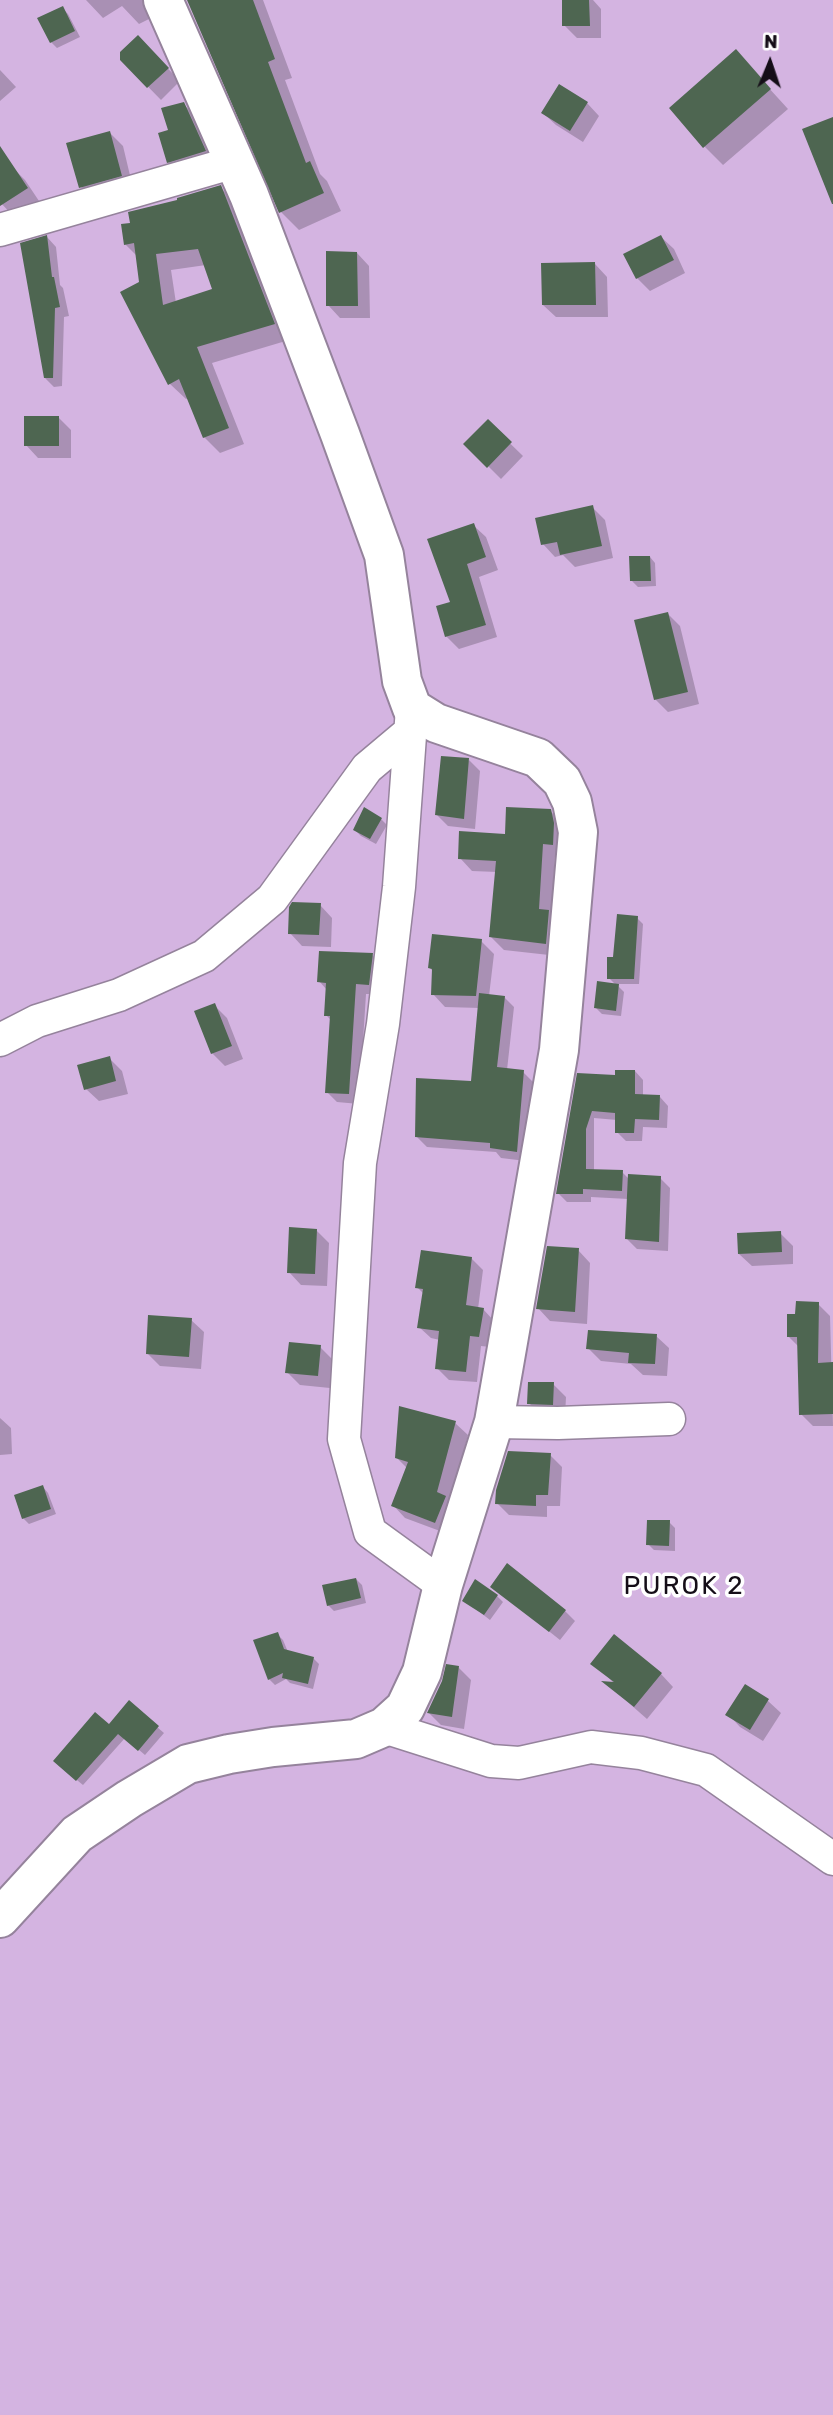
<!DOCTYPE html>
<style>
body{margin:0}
#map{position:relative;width:833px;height:2415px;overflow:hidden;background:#f8e8ff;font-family:Rubik,sans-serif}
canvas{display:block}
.north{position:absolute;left:735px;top:28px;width:70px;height:70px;-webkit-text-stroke:5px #fff;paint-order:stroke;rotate:2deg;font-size:19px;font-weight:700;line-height:28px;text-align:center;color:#140d17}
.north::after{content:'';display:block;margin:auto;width:24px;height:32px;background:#140d17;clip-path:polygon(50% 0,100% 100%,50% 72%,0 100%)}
</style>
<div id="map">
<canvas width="833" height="2415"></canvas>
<div class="north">N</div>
</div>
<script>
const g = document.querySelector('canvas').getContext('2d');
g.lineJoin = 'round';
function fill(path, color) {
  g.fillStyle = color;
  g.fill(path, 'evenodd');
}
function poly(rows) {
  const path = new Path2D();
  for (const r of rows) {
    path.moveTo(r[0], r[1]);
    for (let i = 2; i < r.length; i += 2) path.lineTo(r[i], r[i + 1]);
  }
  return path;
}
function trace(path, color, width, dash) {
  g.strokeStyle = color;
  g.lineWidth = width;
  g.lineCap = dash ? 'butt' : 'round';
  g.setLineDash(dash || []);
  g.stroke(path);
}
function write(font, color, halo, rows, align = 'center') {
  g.font = font + ' Rubik,sans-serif';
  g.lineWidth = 7;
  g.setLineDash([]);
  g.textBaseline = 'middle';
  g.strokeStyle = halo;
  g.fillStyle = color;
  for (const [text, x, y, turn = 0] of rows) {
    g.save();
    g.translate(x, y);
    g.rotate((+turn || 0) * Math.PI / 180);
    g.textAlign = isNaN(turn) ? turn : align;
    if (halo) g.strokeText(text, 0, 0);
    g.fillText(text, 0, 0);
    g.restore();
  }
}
fill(poly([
 [0,0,833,0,833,2415,0,2415]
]), '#d4b4e1');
fill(poly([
 [86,0,150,0,157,15,139,24,122,6,103,18],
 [189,0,263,0,292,78,285,80,320,174,327,181,341,211,299,230,281,212],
 [564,0,593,0,601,9,601,38,577,38,564,25],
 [62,8,68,14,80,37,57,48,51,42,40,19],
 [138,38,180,81,161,100,122,60],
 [736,52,788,109,723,165,704,146],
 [0,70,16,87,0,101],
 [587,103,599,116,583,142,556,125,543,113],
 [183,104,196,116,217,164,181,174,168,162,170,131],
 [110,133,123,146,133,188,93,200,81,187],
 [12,167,25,180,39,201,14,217,0,202,0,175],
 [220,187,236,203,289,340,212,363,244,444,220,453,204,437,188,398,186,399,170,384,141,283,137,256,125,244,132,224,180,201],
 [206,265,214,291,176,303,171,270],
 [47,237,56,247,60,285,63,288,69,316,64,317,62,386,54,387,45,378],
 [661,237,674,249,685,273,650,291,637,278],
 [357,253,369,266,370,318,340,318,328,305],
 [595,264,607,277,608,317,556,317,543,305],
 [58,417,71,430,71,458,38,458,26,445],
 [488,422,523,456,501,479,466,444],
 [592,507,605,520,613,558,575,567,563,555,555,557,543,544],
 [473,525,486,537,498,570,479,577,497,637,459,649,446,636,452,603],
 [650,557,655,563,656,586,638,587,632,581],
 [668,614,680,626,699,704,668,712,655,699],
 [469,760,480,771,475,829,448,826,437,815],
 [550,811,563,823,565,857,555,856,551,915,561,925,558,956,504,950,491,937,497,872,472,871,460,858,507,836],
 [381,819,387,825,376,844,361,836,355,830],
 [320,905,332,918,331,947,302,946,290,933],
 [637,918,643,924,639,984,616,984,624,992,621,1016,602,1014,596,1008,616,985,609,978,614,959],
 [481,941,494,954,489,996,504,997,514,1007,507,1070,523,1072,533,1082,526,1161,501,1158,496,1152,427,1147,417,1137,472,1083,480,1008,445,1007,433,994,433,971,430,968],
 [372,955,383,965,379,994,366,994,359,1104,337,1102,327,1092,331,1020,326,1015,327,990,319,981],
 [214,1005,227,1018,243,1059,225,1066,212,1053],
 [109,1058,122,1071,128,1094,99,1101,86,1089],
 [635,1071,643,1080,643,1096,660,1097,668,1106,667,1128,643,1127,642,1141,626,1141,617,1132,617,1120,594,1118,594,1171,622,1172,629,1179,660,1178,670,1188,668,1251,637,1249,627,1239,628,1199,591,1197,591,1202,567,1202,558,1193,579,1075,616,1077],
 [316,1230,329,1243,327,1286,301,1285,289,1272],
 [780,1233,793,1246,793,1264,752,1266,739,1254],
 [578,1250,590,1263,587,1324,550,1321,538,1308],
 [471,1258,483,1270,478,1309,483,1309,494,1321,490,1347,481,1346,477,1382,449,1380,437,1368,440,1340,431,1338,419,1327,424,1294,417,1287],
 [818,1304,830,1316,833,1426,813,1426,801,1414,799,1347,788,1336,797,1316],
 [191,1320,204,1332,201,1369,160,1366,148,1354],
 [656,1336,669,1348,667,1376,643,1375,631,1364,601,1361,588,1348],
 [320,1347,333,1360,330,1388,300,1385,287,1372],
 [553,1384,566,1397,565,1416,542,1416,529,1403],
 [0,1418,11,1428,12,1454,0,1455],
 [455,1423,468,1435,450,1502,448,1534,405,1518,393,1505,407,1468,397,1458],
 [550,1455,562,1467,560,1506,547,1506,547,1517,509,1515,497,1503],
 [43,1487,48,1493,56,1514,29,1524,23,1518],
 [669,1522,675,1528,675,1551,654,1550,648,1544],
 [356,1579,362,1585,366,1603,334,1611,328,1605],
 [492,1586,565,1611,575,1621,560,1640],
 [497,1596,503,1602,490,1620,464,1600],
 [277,1634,283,1640,288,1652,313,1658,319,1664,313,1689,290,1683,286,1679,275,1685,269,1679],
 [593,1663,661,1674,673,1687,647,1719,606,1683,615,1684],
 [458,1667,471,1680,464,1729,441,1725,429,1713],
 [745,1687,768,1701,781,1713,763,1741,740,1727,728,1714],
 [129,1703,164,1733,145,1755,125,1738,83,1785,61,1767,109,1726]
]), '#0003');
fill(poly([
 [187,0,253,0,275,59,268,62,306,163,310,161,324,193,279,213],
 [562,0,589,0,590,26,562,26],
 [63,6,75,31,50,43,37,18],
 [138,35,169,68,147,88,120,60,120,52],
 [736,49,771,89,703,148,669,108],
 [559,84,588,102,570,131,541,113],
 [184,102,206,151,167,163,158,133,168,130,161,108],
 [833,117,833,204,832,204,802,129],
 [110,131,122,176,79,188,66,143],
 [0,146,28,188,0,206],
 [221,185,275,324,197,347,229,428,203,438,179,379,168,385,120,292,139,282,134,243,124,245,121,224,130,223,128,212,177,200,177,198],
 [198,249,212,289,163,305,156,254],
 [47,235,52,277,54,277,60,307,55,308,53,378,44,378,20,243],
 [661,235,674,260,636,279,623,254],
 [326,251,357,252,358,306,326,306],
 [595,262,596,305,542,305,541,263],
 [24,416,59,416,59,446,24,446],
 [488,419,512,442,487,468,463,444],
 [593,505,602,546,560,555,557,542,541,545,535,518],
 [474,523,486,557,467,564,486,625,445,637,436,606,450,602,427,539],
 [629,556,650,556,651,581,630,581],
 [668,612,688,692,654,700,634,620],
 [441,756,469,758,464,819,435,815],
 [364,807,382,818,370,839,353,830],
 [506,807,551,809,554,823,553,845,543,844,539,909,549,910,546,944,489,937,496,861,458,859,459,831,505,834],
 [292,902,321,903,319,935,288,934,289,907],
 [617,914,638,916,634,979,607,979,607,957,613,957],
 [432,934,482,939,476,996,431,995,432,969,428,968],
 [319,951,373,953,369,985,356,984,349,1094,325,1093,330,1016,324,1016,326,983,317,982],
 [597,981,619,984,616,1011,594,1008],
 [479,993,505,996,497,1067,524,1070,517,1152,490,1148,490,1143,415,1137,416,1078,471,1081],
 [215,1003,232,1046,211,1054,194,1011],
 [110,1056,116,1081,84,1090,77,1065],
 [615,1070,635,1070,635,1094,660,1095,659,1120,635,1119,634,1133,615,1133,615,1113,592,1111,586,1129,586,1169,623,1170,622,1191,583,1189,583,1194,556,1194,577,1073,615,1075],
 [628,1174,661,1176,659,1242,625,1239],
 [289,1227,317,1229,315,1274,287,1273],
 [781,1231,782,1252,738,1254,737,1233],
 [547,1246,579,1248,575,1312,536,1309],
 [421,1250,472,1257,466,1305,484,1308,479,1337,470,1336,466,1372,435,1369,439,1331,417,1328,423,1289,415,1288],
 [796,1301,819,1302,818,1363,833,1362,833,1414,799,1415,797,1337,787,1337,787,1314,795,1314],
 [148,1315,192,1318,189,1357,146,1354],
 [588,1330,657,1334,655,1364,628,1363,629,1353,586,1349],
 [289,1342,321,1345,318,1376,285,1373],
 [528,1382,554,1382,553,1405,527,1404],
 [399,1406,456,1421,437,1492,446,1496,435,1523,391,1506,408,1462,395,1458],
 [508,1451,551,1453,548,1495,536,1495,536,1506,495,1504,496,1490],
 [43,1485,51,1509,22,1519,14,1495],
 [647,1520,670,1520,669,1546,646,1545],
 [507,1563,566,1610,549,1632,490,1587],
 [356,1578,361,1598,327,1606,322,1585],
 [475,1579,498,1595,484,1615,462,1601],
 [278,1632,284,1649,314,1657,308,1684,282,1678,283,1673,268,1680,253,1640],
 [614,1634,662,1673,634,1707,601,1681,614,1682,590,1664],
 [446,1664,459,1666,452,1717,427,1713,442,1681],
 [745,1684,769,1699,750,1730,725,1715],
 [129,1700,159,1726,138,1751,118,1734,76,1781,53,1761,95,1712,109,1724]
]), '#4e6651');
const minor = poly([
 [0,230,235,162],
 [412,708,399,887,383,1024,360,1163,344,1439,370,1532,443,1585],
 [0,1040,37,1021,119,995,204,956,272,899,367,768,411,731],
 [494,1422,558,1423,669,1419],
 [384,1727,491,1761,519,1763,591,1747,641,1753,706,1770,833,1859]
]);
const tertiary = poly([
 [0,1918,77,1834,129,1799,188,1764,229,1754,273,1747,356,1739,384,1727,405,1708,422,1672,443,1585,494,1422,559,1050,578,832,572,802,562,781,538,758,436,723,412,708,402,681,384,555,340,434,249,195,163,0]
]);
trace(minor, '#95839c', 35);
trace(tertiary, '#95839c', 42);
trace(minor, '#fff', 32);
trace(tertiary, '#fff', 38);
g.letterSpacing = '2px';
write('26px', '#140d17', '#fff', [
 ["PUROK 2",684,1586]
]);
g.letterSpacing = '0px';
</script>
